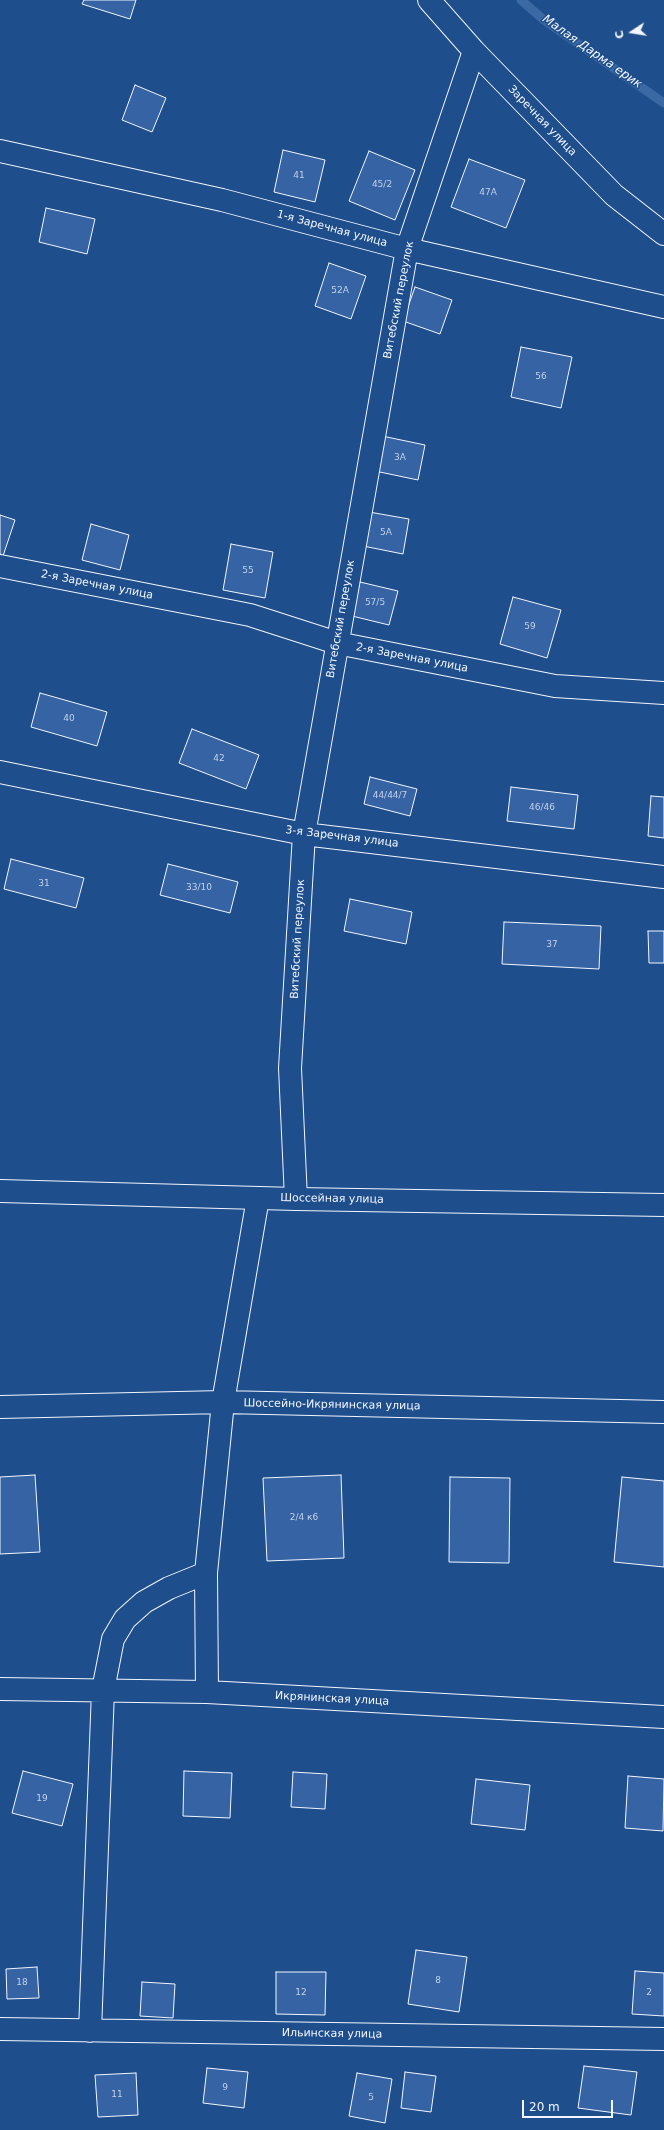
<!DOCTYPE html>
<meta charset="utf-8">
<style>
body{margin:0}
#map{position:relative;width:664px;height:2130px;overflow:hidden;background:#1f4e8c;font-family:"DejaVu Sans",sans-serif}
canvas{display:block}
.north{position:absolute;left:612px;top:12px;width:40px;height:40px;-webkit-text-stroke:3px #1f4e8c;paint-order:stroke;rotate:258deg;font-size:11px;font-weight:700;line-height:16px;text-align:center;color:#f2f6ff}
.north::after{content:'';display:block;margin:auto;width:14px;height:18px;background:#f2f6ff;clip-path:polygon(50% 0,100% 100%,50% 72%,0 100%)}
.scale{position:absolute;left:522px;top:2100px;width:91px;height:18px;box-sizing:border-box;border:2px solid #f2f6ff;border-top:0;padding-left:5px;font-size:12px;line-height:14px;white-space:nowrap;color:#f2f6ff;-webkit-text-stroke:3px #1f4e8c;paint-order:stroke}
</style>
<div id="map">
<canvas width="664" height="2130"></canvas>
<div class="north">С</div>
<div class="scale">20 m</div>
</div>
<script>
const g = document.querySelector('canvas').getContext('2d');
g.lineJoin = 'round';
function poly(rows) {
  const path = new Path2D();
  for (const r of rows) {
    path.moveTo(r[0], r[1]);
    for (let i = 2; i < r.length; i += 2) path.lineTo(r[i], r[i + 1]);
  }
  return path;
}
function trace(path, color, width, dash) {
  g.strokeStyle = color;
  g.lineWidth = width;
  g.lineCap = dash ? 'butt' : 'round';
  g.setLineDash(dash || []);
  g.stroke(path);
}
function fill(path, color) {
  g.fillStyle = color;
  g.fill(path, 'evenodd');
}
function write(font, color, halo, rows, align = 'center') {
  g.font = font + ' "DejaVu Sans",sans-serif';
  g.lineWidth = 3;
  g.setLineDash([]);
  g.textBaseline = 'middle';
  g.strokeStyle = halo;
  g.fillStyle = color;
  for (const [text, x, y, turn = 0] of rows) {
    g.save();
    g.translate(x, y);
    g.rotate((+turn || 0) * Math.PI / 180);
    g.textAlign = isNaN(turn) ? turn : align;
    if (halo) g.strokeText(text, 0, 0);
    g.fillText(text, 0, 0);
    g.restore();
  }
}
trace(poly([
 [521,0,544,20,664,103]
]), '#3b69a3', 9);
const building = poly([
 [84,0,136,0,130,19,82,4,84,0],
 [135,85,166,98,152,132,122,120,135,85],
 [283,150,325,160,315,202,274,192,283,150],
 [369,151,415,170,395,220,349,201,369,151],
 [469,159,525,180,506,228,451,207,469,159],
 [46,208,95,219,87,254,39,242,46,208],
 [329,263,366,276,351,319,315,306,329,263],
 [415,287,452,300,440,334,403,321,415,287],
 [521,347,572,357,561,408,511,397,521,347],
 [382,436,425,445,418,480,375,471,382,436],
 [369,512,409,519,403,554,363,546,369,512],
 [0,515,15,520,3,556,0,554,0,515],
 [91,524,129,535,120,570,82,560,91,524],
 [231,544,273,552,265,598,223,590,231,544],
 [360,582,398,591,389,625,352,616,360,582],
 [513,597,561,610,547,658,500,644,513,597],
 [40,693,107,712,97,746,31,727,40,693],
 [192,729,259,755,246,789,179,763,192,729],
 [370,777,417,789,410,816,364,804,370,777],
 [511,787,578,795,574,829,507,821,511,787],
 [651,796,664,797,664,838,648,836,651,796],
 [11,859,84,878,76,908,4,889,11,859],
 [168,864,238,882,230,913,160,895,168,864],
 [350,899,412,912,406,944,344,931,350,899],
 [504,922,601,926,599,969,502,964,504,922],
 [648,931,664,931,664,963,649,963,648,931],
 [35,1475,40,1552,0,1554,0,1477,35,1475],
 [341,1475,344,1558,267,1561,263,1478,341,1475],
 [450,1477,510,1478,509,1563,449,1562,450,1477],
 [622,1477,664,1481,664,1567,614,1562,622,1477],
 [23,1771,73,1784,62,1826,12,1813,23,1771],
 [184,1771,232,1773,230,1818,183,1816,184,1771],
 [293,1772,327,1774,325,1809,291,1807,293,1772],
 [628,1776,664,1779,663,1831,625,1828,628,1776],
 [476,1779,530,1785,525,1830,471,1824,476,1779],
 [416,1950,467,1957,459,2012,408,2004,416,1950],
 [37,1967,39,1998,7,1999,6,1969,37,1967],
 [635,1971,664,1973,664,2016,632,2014,635,1971],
 [276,1972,326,1972,325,2015,276,2014,276,1972],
 [142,1982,175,1984,173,2018,140,2016,142,1982],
 [584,2066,637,2072,631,2115,578,2108,584,2066],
 [207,2068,248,2072,244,2108,203,2103,207,2068],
 [405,2072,436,2076,431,2112,401,2108,405,2072],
 [136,2073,138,2115,98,2117,95,2075,136,2073],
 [357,2073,392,2079,385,2123,349,2116,357,2073]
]);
fill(building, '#3563a3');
trace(building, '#f2f6ff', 1);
const minor = poly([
 [429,0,474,51,614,195,664,234],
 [0,151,222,200,407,249,664,307],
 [0,566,250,615,337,643,555,686,664,693],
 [0,772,304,834,664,877],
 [296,1199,290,1068,304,834,407,249,474,51],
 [0,1407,223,1402,664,1412],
 [0,1689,207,1692,664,1717],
 [207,1692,206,1573,223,1402,258,1198],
 [0,2029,664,2039],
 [90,2031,103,1690,113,1639,125,1619,144,1602,169,1588,206,1573]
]);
const major = poly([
 [0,1191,296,1199,664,1205]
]);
trace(minor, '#f2f6ff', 24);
trace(major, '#f2f6ff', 24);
trace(minor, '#1f4e8c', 22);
trace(major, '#1f4e8c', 22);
write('9px', '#c3d1e8', null, [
 ["41",299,176],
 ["45/2",382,185],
 ["47А",488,193],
 ["52А",340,291],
 ["56",541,377],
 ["3А",400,458],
 ["5А",386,533],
 ["55",248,571],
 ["57/5",375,603],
 ["59",530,627],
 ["40",69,719],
 ["42",219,759],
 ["44/44/7",390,796],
 ["46/46",542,808],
 ["31",44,884],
 ["33/10",199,888],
 ["37",552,945],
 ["2/4 к6",304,1518],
 ["19",42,1799],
 ["8",438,1981],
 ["18",22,1983],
 ["12",301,1993],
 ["2",649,1993],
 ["9",225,2088],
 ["11",117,2095],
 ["5",371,2098]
]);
write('11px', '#f2f6ff', '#1f4e8c', [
 ["Заречная улица",542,121,46],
 ["1-я Заречная улица",332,229,15],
 ["Витебский переулок",399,300,-79],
 ["2-я Заречная улица",97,585,11],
 ["Витебский переулок",341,619,-80],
 ["2-я Заречная улица",412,658,11],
 ["3-я Заречная улица",342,837,7],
 ["Витебский переулок",298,939,-87],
 ["Шоссейная улица",332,1199,1],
 ["Шоссейно-Икрянинская улица",332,1405,1],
 ["Икрянинская улица",332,1699,3],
 ["Ильинская улица",332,2034,1]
]);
write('italic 12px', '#f2f6ff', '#1f4e8c', [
 ["Малая Дарма ерик",592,52,35]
]);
</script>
